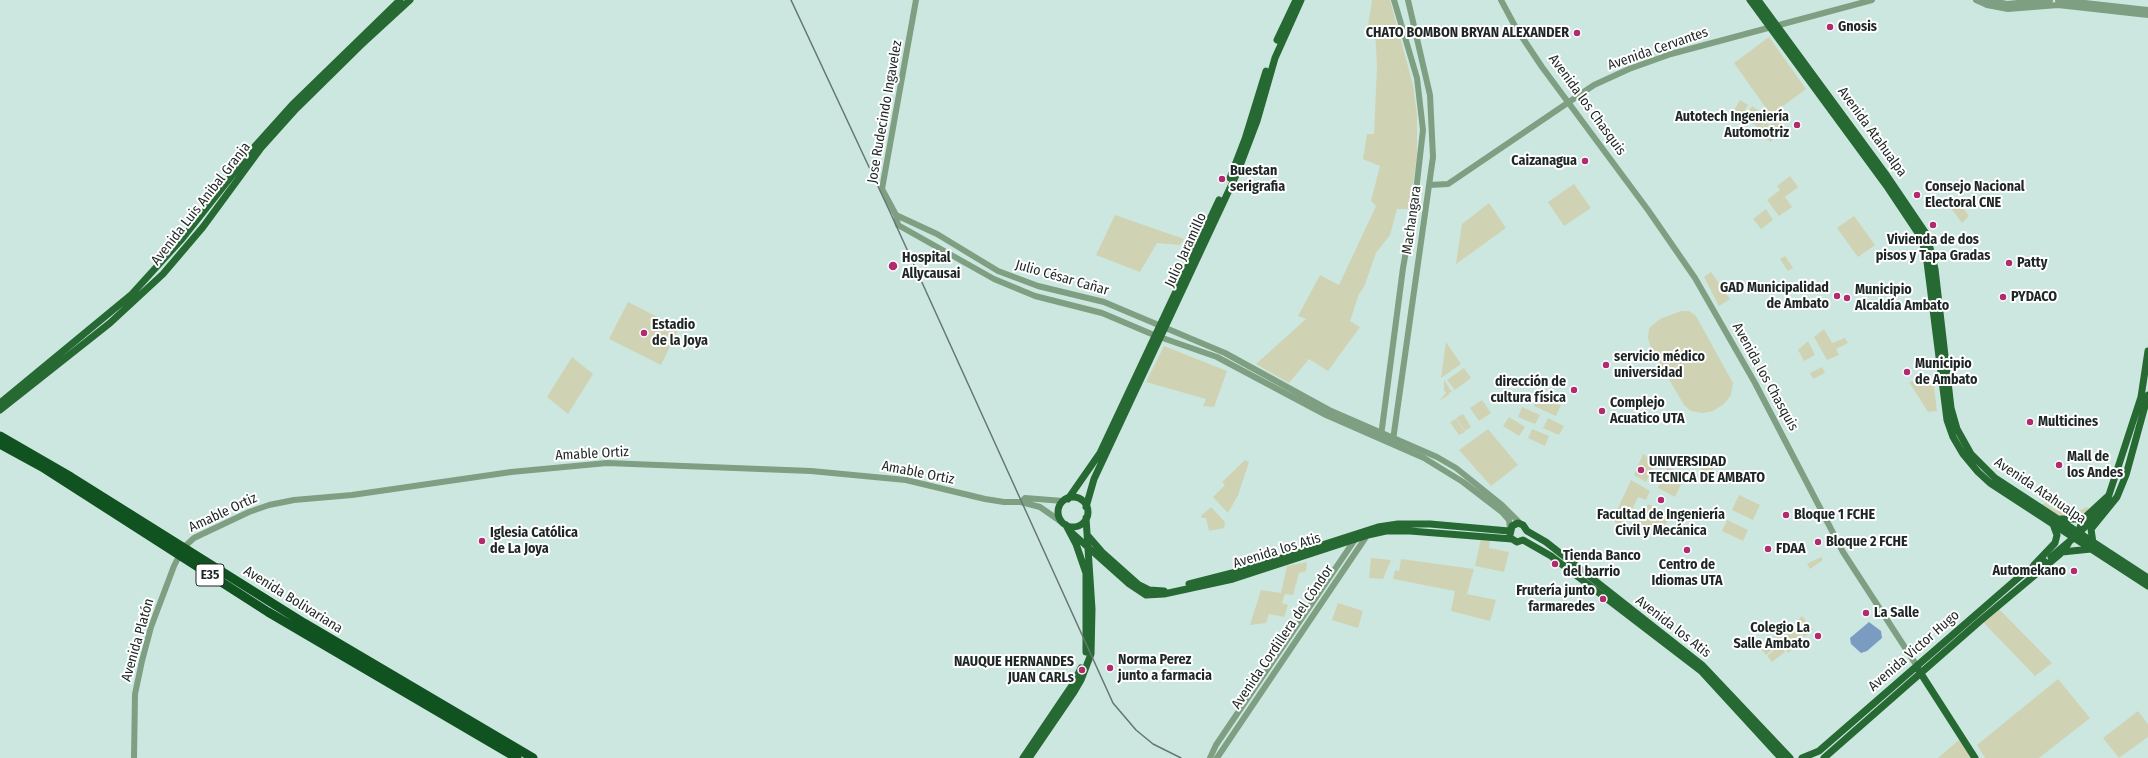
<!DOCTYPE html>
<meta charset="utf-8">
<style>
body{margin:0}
canvas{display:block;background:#cce6e0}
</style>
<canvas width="2148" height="758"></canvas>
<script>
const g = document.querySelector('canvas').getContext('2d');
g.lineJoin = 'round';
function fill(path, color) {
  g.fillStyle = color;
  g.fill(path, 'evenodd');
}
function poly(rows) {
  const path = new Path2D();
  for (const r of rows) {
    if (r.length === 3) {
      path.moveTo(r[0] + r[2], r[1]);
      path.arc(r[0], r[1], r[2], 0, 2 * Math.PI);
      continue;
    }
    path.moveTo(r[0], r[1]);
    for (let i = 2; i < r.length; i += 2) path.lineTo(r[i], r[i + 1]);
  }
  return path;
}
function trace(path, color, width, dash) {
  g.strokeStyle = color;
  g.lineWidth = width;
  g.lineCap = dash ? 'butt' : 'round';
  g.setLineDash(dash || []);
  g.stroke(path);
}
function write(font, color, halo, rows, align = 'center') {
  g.font = font + ' "Fira Sans Condensed",sans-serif';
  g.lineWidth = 4;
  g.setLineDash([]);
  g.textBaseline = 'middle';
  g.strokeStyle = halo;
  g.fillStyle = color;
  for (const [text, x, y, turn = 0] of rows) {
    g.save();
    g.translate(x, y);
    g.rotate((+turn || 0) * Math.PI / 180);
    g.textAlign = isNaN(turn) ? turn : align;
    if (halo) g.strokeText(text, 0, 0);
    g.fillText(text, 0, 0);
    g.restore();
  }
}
fill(poly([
 [1372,0,1390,0,1413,85,1417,115,1417,156,1409,209,1397,209,1390,235,1376,253,1364,287,1359,294,1350,321,1360,327,1328,371,1309,359,1289,383,1256,364,1306,319,1298,316,1320,275,1339,285,1376,206,1371,201,1380,166,1363,159,1367,134,1374,134,1377,67,1375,29,1368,26],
 [1769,37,1806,89,1771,115,1734,63],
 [1740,100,1748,105,1741,117,1733,112],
 [1752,106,1768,117,1761,128,1766,123,1770,125,1785,113,1787,115,1771,142,1758,134,1761,129,1744,118],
 [1790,176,1798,187,1785,197,1792,207,1779,216,1767,200,1780,190,1777,186],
 [1574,184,1591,208,1564,226,1548,202],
 [1958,201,1969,216,1962,223,1950,207],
 [1489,203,1506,228,1456,264,1462,224],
 [1766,209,1773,220,1761,229,1753,219],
 [1115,215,1184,239,1180,245,1157,243,1140,272,1096,255],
 [1854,216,1875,245,1858,257,1837,228],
 [1785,256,1793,268,1788,271,1780,259],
 [1711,272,1730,299,1719,306,1704,277],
 [628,302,679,328,661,365,609,339],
 [1681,311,1689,311,1696,316,1733,383,1731,395,1724,404,1713,411,1703,413,1691,411,1684,405,1651,348,1648,338,1649,328,1660,319],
 [1824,329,1832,343,1845,338,1848,343,1836,349,1839,355,1827,360,1814,337],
 [1808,341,1815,355,1804,361,1798,350],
 [1446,342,1461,364,1441,378],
 [1164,346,1227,371,1214,407,1203,406,1206,399,1146,382],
 [572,357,593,374,568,414,547,397],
 [1822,367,1825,373,1813,379,1810,373],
 [1464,368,1471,378,1455,390,1447,380],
 [1922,379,1929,381,1934,386,1937,411,1928,412,1909,382],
 [1444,380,1452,392,1448,393,1450,394,1439,401,1446,393,1444,390],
 [1538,396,1561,405,1556,416,1534,406],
 [1482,400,1491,413,1479,421,1470,408],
 [1522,407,1540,415,1535,424,1518,417],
 [1463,414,1471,427,1465,431,1456,418],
 [1509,417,1525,427,1519,436,1503,426],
 [1548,418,1564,426,1559,435,1543,428],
 [1456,419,1465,432,1459,435,1450,422],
 [1488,429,1518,465,1491,486,1459,450],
 [1532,429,1549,436,1545,446,1528,438],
 [1643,454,1656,462,1646,482,1634,475],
 [1707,456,1718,461,1703,484,1696,479],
 [1245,460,1249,462,1238,495,1228,513,1213,497,1225,485,1222,482],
 [1668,467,1685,476,1675,497,1658,488],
 [1631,480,1650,491,1646,500,1638,497,1628,518,1618,526,1613,519],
 [1739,495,1760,505,1753,520,1732,510],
 [2046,503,2055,510,2078,511,2087,507,2090,511,2081,516,2064,518,2040,505],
 [1648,504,1671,514,1660,536,1638,525],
 [1211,507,1225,522,1224,528,1209,531,1206,518,1202,518,1201,516],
 [1727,520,1748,530,1743,541,1722,531],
 [1481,539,1490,541,1489,548,1509,552,1504,572,1475,566],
 [1821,557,1823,560,1810,569,1807,564],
 [1371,558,1391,560,1383,579,1369,578],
 [1401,559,1474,569,1467,594,1496,600,1490,621,1451,611,1455,591,1393,579,1395,570,1399,571],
 [1307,562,1306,571,1299,573,1293,595,1285,594,1282,603,1288,605,1284,617,1269,614,1266,623,1250,625,1261,590,1281,593,1287,566],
 [1338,603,1363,611,1358,628,1332,620],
 [1998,608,2052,663,2035,676,1983,622],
 [1802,616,1806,621,1798,628,1794,624],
 [1809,624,1813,630,1804,637,1800,632],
 [1789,625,1804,639,1788,653,1781,644,1783,642,1780,644,1774,636],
 [1773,637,1779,644,1766,655,1760,648],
 [1780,645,1785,652,1772,662,1767,656],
 [2058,679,2090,718,2039,758,1985,758,1977,745],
 [2138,711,2148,724,2148,737,2119,758,2103,738],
 [1959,740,1972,758,1938,758]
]), '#d0d3b3');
fill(poly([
 [1869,622,1881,631,1882,638,1867,651,1861,653,1851,644,1850,638]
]), '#7a9cc1');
trace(poly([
 [916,0,882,189,896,215,898,225,994,279,1035,296,1102,313,1154,335,1217,357,1326,415,1424,458,1463,482,1502,512,1509,520,1510,529],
 [1501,0,1516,28,1542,67,1648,210,1695,278,1755,383,1843,552,1917,666],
 [1976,0,1987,5,2008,9,2058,5,2148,15],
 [1987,0,2007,4,2050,0],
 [2058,0,2148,10],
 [1429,185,1448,184,1594,85,1629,69,1671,54,1872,0],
 [896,215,937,234,998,271,1038,286,1104,302,1225,353,1329,410,1437,457,1456,468,1502,505,1521,524],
 [1381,436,1403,268,1415,200,1423,130,1417,78,1394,0],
 [1393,440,1433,157,1430,95,1408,0],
 [1021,502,1025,498,1063,501],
 [134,758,135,694,142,661,151,627,174,566,183,548,194,538,249,512,269,505,294,500,352,495,511,472,607,463,811,471,906,480,985,499,1004,502,1021,502,1040,507,1060,521],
 [1210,758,1216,745,1356,538],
 [1217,758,1368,534]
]), '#7e9f81', 6);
trace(poly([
 [1750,0,1888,188,1920,236,1926,254,1947,420,1953,437,1963,454,1978,472,1990,483,2148,586],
 [1758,0,1885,173,1927,235,1935,269,1951,408,1957,429,1971,454,1995,478,2148,578],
 [1277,40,1296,0],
 [1230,178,1245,139,1266,71],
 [0,403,131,295,181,240,256,145,292,105,400,0],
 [0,410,110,323,163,274,203,227,261,148,296,109,361,45,410,0],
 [1073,512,15],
 [1068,499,1100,453,1219,200],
 [2106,504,2141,397,2148,351],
 [1086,507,1094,479,1238,171,1257,121,1275,58,1301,0],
 [2061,519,2083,519],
 [1066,525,1076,544,1086,573,1086,652],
 [1072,533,1128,583,1146,595,1164,594,1233,579,1368,535,1386,531,1410,531,1512,539,1517,542,1523,540,1551,556,1701,671,1781,758],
 [1510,535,1512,526,1518,523,1523,525,1527,531,1546,542,1702,665,1790,758],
 [2077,536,2083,519,2108,496],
 [1089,537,1102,552,1139,585,1149,590,1164,591],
 [2093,543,2091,529,2117,497,2126,475,2148,395],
 [2062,552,2091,549],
 [2034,565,2055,543,2057,535,2053,524],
 [1189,584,1244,570,1378,527,1398,524,1430,524,1509,531],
 [1918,669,1975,758],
 [1023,758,1073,684,1081,668],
 [1029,758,1074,692,1081,680,1091,654,1092,609,1086,518],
 [1802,758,1819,751,2018,578,2029,569,2045,562],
 [1824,758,1980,621,2060,554,2068,544]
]), '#266933', 7);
trace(poly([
 [0,436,71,477,304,623,533,758],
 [0,444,42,467,268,612,517,758]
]), '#115221', 9);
trace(poly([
 [791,0,890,212,1113,703,1136,730,1153,744,1181,758]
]), '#667672', 1.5);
trace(poly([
 [2051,557,2077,535,2103,508]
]), '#266933', 7);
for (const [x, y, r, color] of [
 [1830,27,4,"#b12b6f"],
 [1577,33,4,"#b12b6f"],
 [1797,125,4,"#b12b6f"],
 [1585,161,4,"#b12b6f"],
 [1222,179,4,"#b12b6f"],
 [1917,195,4,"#b12b6f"],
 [1933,225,4,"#b12b6f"],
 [2009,263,4,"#b12b6f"],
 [893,266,5,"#b12b6f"],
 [1837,296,4,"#b12b6f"],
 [2003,297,4,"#b12b6f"],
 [1847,298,4,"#b12b6f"],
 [644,333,4,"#b12b6f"],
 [1606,365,4,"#b12b6f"],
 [1907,372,4,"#b12b6f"],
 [1574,390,4,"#b12b6f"],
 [1602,411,4,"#b12b6f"],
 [2030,422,4,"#b12b6f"],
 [2059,465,4,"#b12b6f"],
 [1641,470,4,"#b12b6f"],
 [1661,500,4,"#b12b6f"],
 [1786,515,4,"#b12b6f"],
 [482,541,4,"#b12b6f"],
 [1818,542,4,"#b12b6f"],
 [1768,549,4,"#b12b6f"],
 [1687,550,4,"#b12b6f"],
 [1555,564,4,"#b12b6f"],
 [2074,571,4,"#b12b6f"],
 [1603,599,4,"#b12b6f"],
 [1866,613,4,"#b12b6f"],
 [1818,636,4,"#b12b6f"],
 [1110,668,4,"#b12b6f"],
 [1082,670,4,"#b12b6f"]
]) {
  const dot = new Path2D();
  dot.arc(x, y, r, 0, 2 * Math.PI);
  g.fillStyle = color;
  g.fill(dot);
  trace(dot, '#fff', 1.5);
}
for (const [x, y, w] of [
 [210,575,28]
]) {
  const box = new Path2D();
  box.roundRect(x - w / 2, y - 11, w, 22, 3);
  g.fillStyle = '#fff';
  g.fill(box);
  trace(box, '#1e2725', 1);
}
write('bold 13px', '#1e2725', null, [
 ["E35",210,575]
]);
write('bold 14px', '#1e2725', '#fff', [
 ["Gnosis",1838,27],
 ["CHATO BOMBON BRYAN ALEXANDER",1569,33,"right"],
 ["Autotech Ingeniería",1789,117,"right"],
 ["Automotriz",1789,133,"right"],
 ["Caizanagua",1577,161,"right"],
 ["Buestan",1230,171],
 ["serigrafia",1230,187],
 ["Consejo Nacional",1925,187],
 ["Electoral CNE",1925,203],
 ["Vivienda de dos",1933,240,"center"],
 ["pisos y Tapa Gradas",1933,256,"center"],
 ["Hospital",902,258],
 ["Allycausai",902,274],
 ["Patty",2017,263],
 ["GAD Municipalidad",1829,288,"right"],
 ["de Ambato",1829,304,"right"],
 ["Municipio",1855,290],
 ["Alcaldía Ambato",1855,306],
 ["PYDACO",2011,297],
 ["Estadio",652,325],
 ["de la Joya",652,341],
 ["servicio médico",1614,357],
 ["universidad",1614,373],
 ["Municipio",1915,364],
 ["de Ambato",1915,380],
 ["dirección de",1566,382,"right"],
 ["cultura física",1566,398,"right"],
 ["Complejo",1610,403],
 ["Acuatico UTA",1610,419],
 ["Multicines",2038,422],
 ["Mall de",2067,457],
 ["los Andes",2067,473],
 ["UNIVERSIDAD",1649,462],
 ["TECNICA DE AMBATO",1649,478],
 ["Facultad de Ingeniería",1661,515,"center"],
 ["Civil y Mecánica",1661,531,"center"],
 ["Bloque 1 FCHE",1794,515],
 ["Iglesia Católica",490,533],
 ["de La Joya",490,549],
 ["Bloque 2 FCHE",1826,542],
 ["FDAA",1776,549],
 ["Tienda Banco",1563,556],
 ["del barrio",1563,572],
 ["Centro de",1687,565,"center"],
 ["Idiomas UTA",1687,581,"center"],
 ["Automekano",2066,571,"right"],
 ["Frutería junto",1595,591,"right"],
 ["farmaredes",1595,607,"right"],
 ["La Salle",1874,613],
 ["Colegio La",1810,628,"right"],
 ["Salle Ambato",1810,644,"right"],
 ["Norma Perez",1118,660],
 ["junto a farmacia",1118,676],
 ["NAUQUE HERNANDES",1074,662,"right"],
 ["JUAN CARLs",1074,678,"right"]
], 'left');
write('14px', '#1e2725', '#fff', [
 ["Avenida Cervantes",1658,49,-19],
 ["Avenida los Chasquis",1587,105,54],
 ["Jose Rudecindo Ingavelez",885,112,-80],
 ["Avenida Atahualpa",1872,132,54],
 ["Avenida Luis Anibal Granja",201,204,-52],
 ["Machangara",1412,220,-82],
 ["Julio Jaramillo",1186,250,-65],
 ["Julio César Cañar",1062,278,16],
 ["Avenida los Chasquis",1765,377,61],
 ["Amable Ortiz",592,454,-3],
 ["Amable Ortiz",918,473,11],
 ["Avenida Atahualpa",2040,491,34],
 ["Amable Ortiz",223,513,-25],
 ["Avenida los Atis",1277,551,-17],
 ["Avenida Bolivariana",293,600,32],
 ["Avenida los Atis",1673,627,38],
 ["Avenida Cordillera del Cóndor",1283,637,-56],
 ["Avenida Platón",138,640,-74],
 ["Avenida Victor Hugo",1914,651,-41]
]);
</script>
